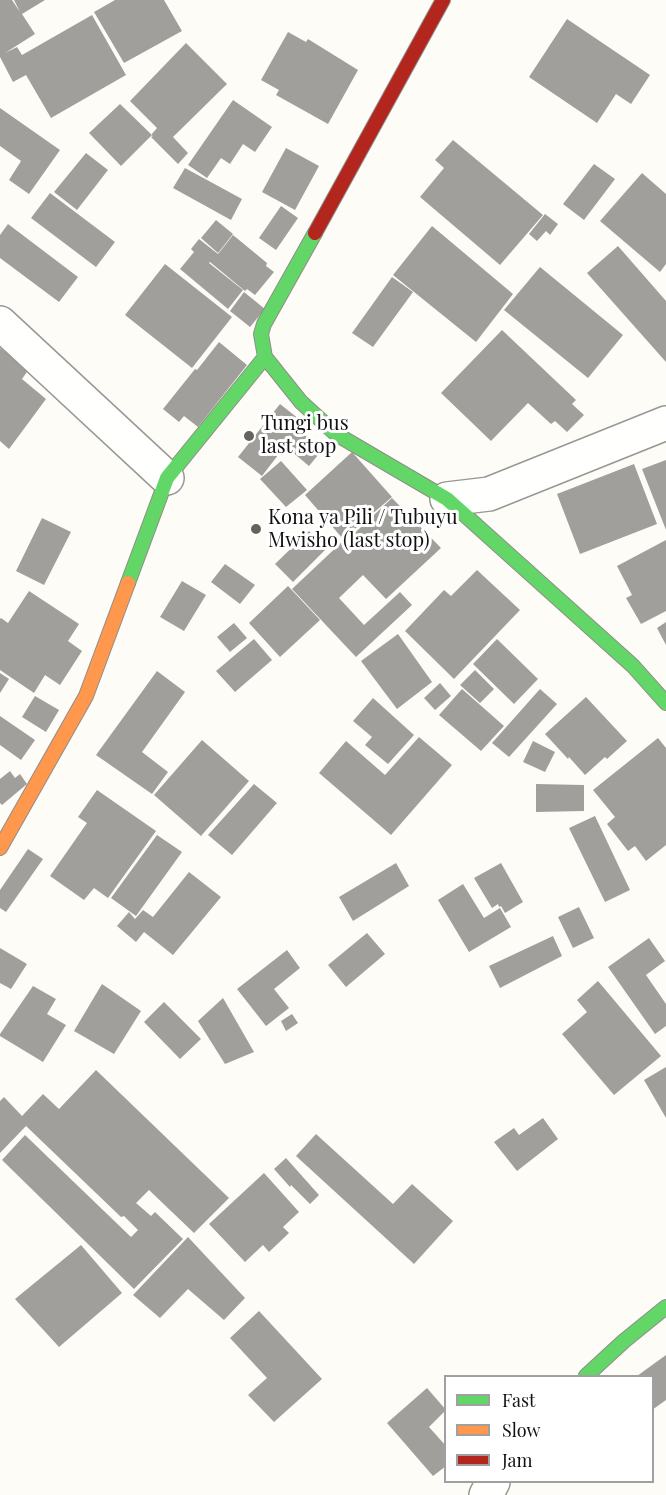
<!DOCTYPE html>
<style>
body{margin:0}
#map{position:relative;width:666px;height:1495px;overflow:hidden;background:#fdfcf7;font-family:"Playfair Display",serif}
canvas{display:block}
.legend{position:absolute;left:444px;top:1375px;width:210px;height:108px;box-sizing:border-box;background:#fff;border:2px solid #a0a0a0;margin:0;padding:8px 10px;list-style:none;font-size:18px;color:#111}
.legend li{display:flex;align-items:center;gap:12px;height:30px}
.legend b{width:30px;border:2px solid #a0a0a0}
</style>
<div id="map">
<canvas width="666" height="1495"></canvas>
<ul class="legend">
<li><b style="height:8px;background:#63d668"></b>Fast</li>
<li><b style="height:8px;background:#ff974d"></b>Slow</li>
<li><b style="height:8px;background:#b3261e"></b>Jam</li>
</ul>
</div>
<script>
const g = document.querySelector('canvas').getContext('2d');
g.lineJoin = 'round';
function fill(path, color) {
  g.fillStyle = color;
  g.fill(path, 'evenodd');
}
function poly(rows) {
  const path = new Path2D();
  for (const r of rows) {
    path.moveTo(r[0], r[1]);
    for (let i = 2; i < r.length; i += 2) path.lineTo(r[i], r[i + 1]);
  }
  return path;
}
function trace(path, color, width, dash) {
  g.strokeStyle = color;
  g.lineWidth = width;
  g.lineCap = dash ? 'butt' : 'round';
  g.setLineDash(dash || []);
  g.stroke(path);
}
function write(font, color, halo, rows, align = 'center') {
  g.font = font + ' "Playfair Display",serif';
  g.lineWidth = 6;
  g.setLineDash([]);
  g.textBaseline = 'middle';
  g.strokeStyle = halo;
  g.fillStyle = color;
  for (const [text, x, y, turn = 0] of rows) {
    g.save();
    g.translate(x, y);
    g.rotate((+turn || 0) * Math.PI / 180);
    g.textAlign = isNaN(turn) ? turn : align;
    if (halo) g.strokeText(text, 0, 0);
    g.fillText(text, 0, 0);
    g.restore();
  }
}
fill(poly([
 [0,0,12,0,20,12,14,0,45,0,22,14,35,34,5,53,17,47,22,55,92,15,126,75,51,118,26,75,13,82,0,57],
 [115,0,164,0,182,31,124,63,94,12],
 [567,19,650,75,631,104,616,94,597,123,529,77],
 [288,32,306,42,308,39,358,70,328,124,276,95,279,90,261,80],
 [186,43,227,84,173,137,188,153,178,164,151,137,153,136,151,135,157,128,130,101],
 [233,100,272,127,255,152,243,144,230,164,221,158,207,178,188,165],
 [120,104,152,135,121,166,89,133],
 [0,108,60,150,29,194,9,180,21,161,0,146],
 [453,140,543,215,500,265,420,197,444,168,435,160],
 [286,148,319,166,295,210,262,192],
 [86,153,108,170,77,210,54,192],
 [594,164,615,179,584,220,563,204],
 [185,168,242,199,231,220,173,188],
 [642,173,666,194,666,264,660,272,600,221],
 [50,193,115,242,96,267,31,218],
 [281,206,298,218,276,250,259,238],
 [545,214,558,224,550,235,546,231,537,241,529,234],
 [216,220,233,234,218,253,201,238],
 [8,224,78,277,59,302,0,258,0,235],
 [432,226,513,294,476,342,393,275],
 [233,235,267,263,266,266,274,272,255,295,247,289,245,291,210,262,209,263,243,290,228,309,180,269,194,252,191,249,199,239,218,254],
 [618,246,666,301,666,362,587,273],
 [165,264,232,317,192,368,125,315],
 [540,267,623,335,588,378,504,310],
 [392,277,413,292,373,347,352,333],
 [244,292,265,309,250,327,230,311],
 [502,330,576,400,572,404,584,415,567,432,555,421,551,424,528,403,491,441,441,393],
 [219,342,247,365,198,427,184,416,179,422,163,409,195,369,197,370],
 [0,348,29,369,22,379,46,399,9,449,0,441],
 [280,404,304,423,298,430,323,449,309,466,285,446,262,476,238,457],
 [352,452,392,497,343,539,305,495],
 [666,460,666,530,642,469],
 [281,461,307,490,286,507,260,479],
 [634,464,657,524,580,554,557,494],
 [392,498,441,548,386,599,363,575,339,598,364,625,400,592,412,605,356,657,292,589,343,541,344,543],
 [42,518,71,532,44,585,16,571],
 [309,531,326,549,293,582,275,564],
 [666,540,666,611,641,624,626,598,632,595,617,566],
 [225,564,255,585,240,604,211,582],
 [477,570,520,610,454,679,405,631,444,590,451,596],
 [182,581,206,595,184,631,160,617],
 [288,586,320,620,280,657,249,623],
 [29,591,79,624,68,641,82,651,60,685,45,675,34,693,0,670,0,619,1,618,8,623],
 [666,622,666,645,657,628],
 [234,623,247,638,230,652,217,637],
 [398,634,432,682,397,709,361,661],
 [254,639,272,660,235,692,216,671],
 [497,639,538,679,514,704,473,664],
 [475,670,494,689,480,703,460,685],
 [157,671,185,692,142,752,168,772,152,794,96,755],
 [0,673,9,679,0,693],
 [440,683,451,696,435,710,424,698],
 [462,689,504,726,481,751,439,715],
 [540,689,557,704,509,757,492,743],
 [35,696,59,710,46,732,22,717],
 [586,697,627,741,607,759,605,757,585,775,569,757,568,759,545,734],
 [373,698,414,735,388,764,365,745,372,737,353,721],
 [0,716,35,740,21,760,0,745],
 [419,737,452,765,391,835,319,773,346,741,385,775],
 [658,738,666,748,666,845,646,861,635,846,628,851,607,824,615,817,593,790],
 [202,740,249,781,201,836,154,795],
 [533,741,555,752,545,772,523,762],
 [10,771,15,778,20,774,27,784,2,805,0,803,0,779],
 [254,784,277,803,232,855,208,835],
 [536,784,584,785,584,811,536,812],
 [97,790,156,831,108,898,94,888,84,900,50,876,87,823,78,817],
 [595,816,630,890,605,902,569,828],
 [157,835,182,852,136,916,111,898],
 [28,849,43,859,6,912,0,908,0,890],
 [396,863,409,886,353,921,339,897],
 [501,863,523,902,505,913,501,906,499,907,498,904,492,908,474,878],
 [189,872,221,897,173,955,144,932,136,942,117,926,129,912,135,919,143,910,153,917],
 [463,884,484,918,500,908,511,927,469,952,438,900],
 [579,907,594,938,573,948,558,917],
 [367,933,385,954,346,987,328,965],
 [553,936,562,956,500,988,489,966],
 [649,938,665,961,646,975,666,1004,666,1026,655,1034,608,967],
 [0,948,27,964,11,989,0,983],
 [287,950,300,968,274,989,289,1008,266,1026,237,989],
 [598,981,661,1056,614,1095,562,1034,587,1012,577,1000],
 [102,984,141,1011,114,1054,74,1031],
 [33,986,56,999,47,1014,66,1025,43,1062,0,1036,0,1034],
 [223,998,254,1052,225,1064,198,1021],
 [164,1002,201,1039,180,1059,144,1022],
 [292,1014,298,1023,286,1031,281,1021],
 [666,1067,666,1118,644,1080],
 [96,1070,229,1198,194,1233,149,1190,136,1203,151,1216,155,1212,183,1239,134,1289,2,1160,25,1135,131,1237,138,1230,124,1216,121,1217,26,1126,0,1153,0,1101,4,1097,22,1116,43,1094,59,1109],
 [543,1118,558,1139,517,1171,494,1142,514,1128,519,1135],
 [316,1134,393,1204,412,1184,453,1221,414,1264,296,1156],
 [286,1158,319,1195,310,1204,291,1185,290,1187,274,1169],
 [264,1173,299,1212,283,1227,289,1233,269,1252,263,1245,245,1262,209,1224],
 [188,1237,245,1298,224,1320,188,1289,160,1318,133,1295],
 [81,1245,122,1293,59,1347,15,1299],
 [259,1311,322,1379,274,1422,248,1395,267,1378,230,1338],
 [666,1355,666,1400,652,1410,652,1376,637,1376],
 [427,1388,446,1410,429,1427,446,1446,446,1466,433,1476,387,1423]
]), '#a19f9c');
const street = poly([
 [0,323,167,478],
 [447,499,489,494,666,423],
 [486,1495,493,1482]
]);
const fast = poly([
 [315,233,264,324,261,334,265,357,301,402,336,434,447,499,633,666,666,703],
 [128,583,167,478,265,357],
 [586,1376,624,1341,666,1307]
]);
const slow = poly([
 [0,848,86,696,128,583]
]);
const jam = poly([
 [315,233,443,0]
]);
trace(street, '#979795', 36);
trace(fast, '#8e8d8b', 16);
trace(slow, '#8e8d8b', 16);
trace(jam, '#8e8d8b', 16);
trace(street, '#fffffe', 33);
trace(fast, '#63d668', 14);
trace(slow, '#ff974d', 14);
trace(jam, '#b3261e', 14);
for (const [x, y, r, color] of [
 [249,436,6,"#646362"],
 [256,529,6,"#646362"]
]) {
  const dot = new Path2D();
  dot.arc(x, y, r, 0, 2 * Math.PI);
  g.fillStyle = color;
  g.fill(dot);
  trace(dot, '#fff', 2);
}
write('20px', '#111', '#fff', [
 ["Tungi bus",261,424],
 ["last stop",261,447],
 ["Kona ya Pili / Tubuyu",268,518],
 ["Mwisho (last stop)",268,541]
], 'left');
</script>
